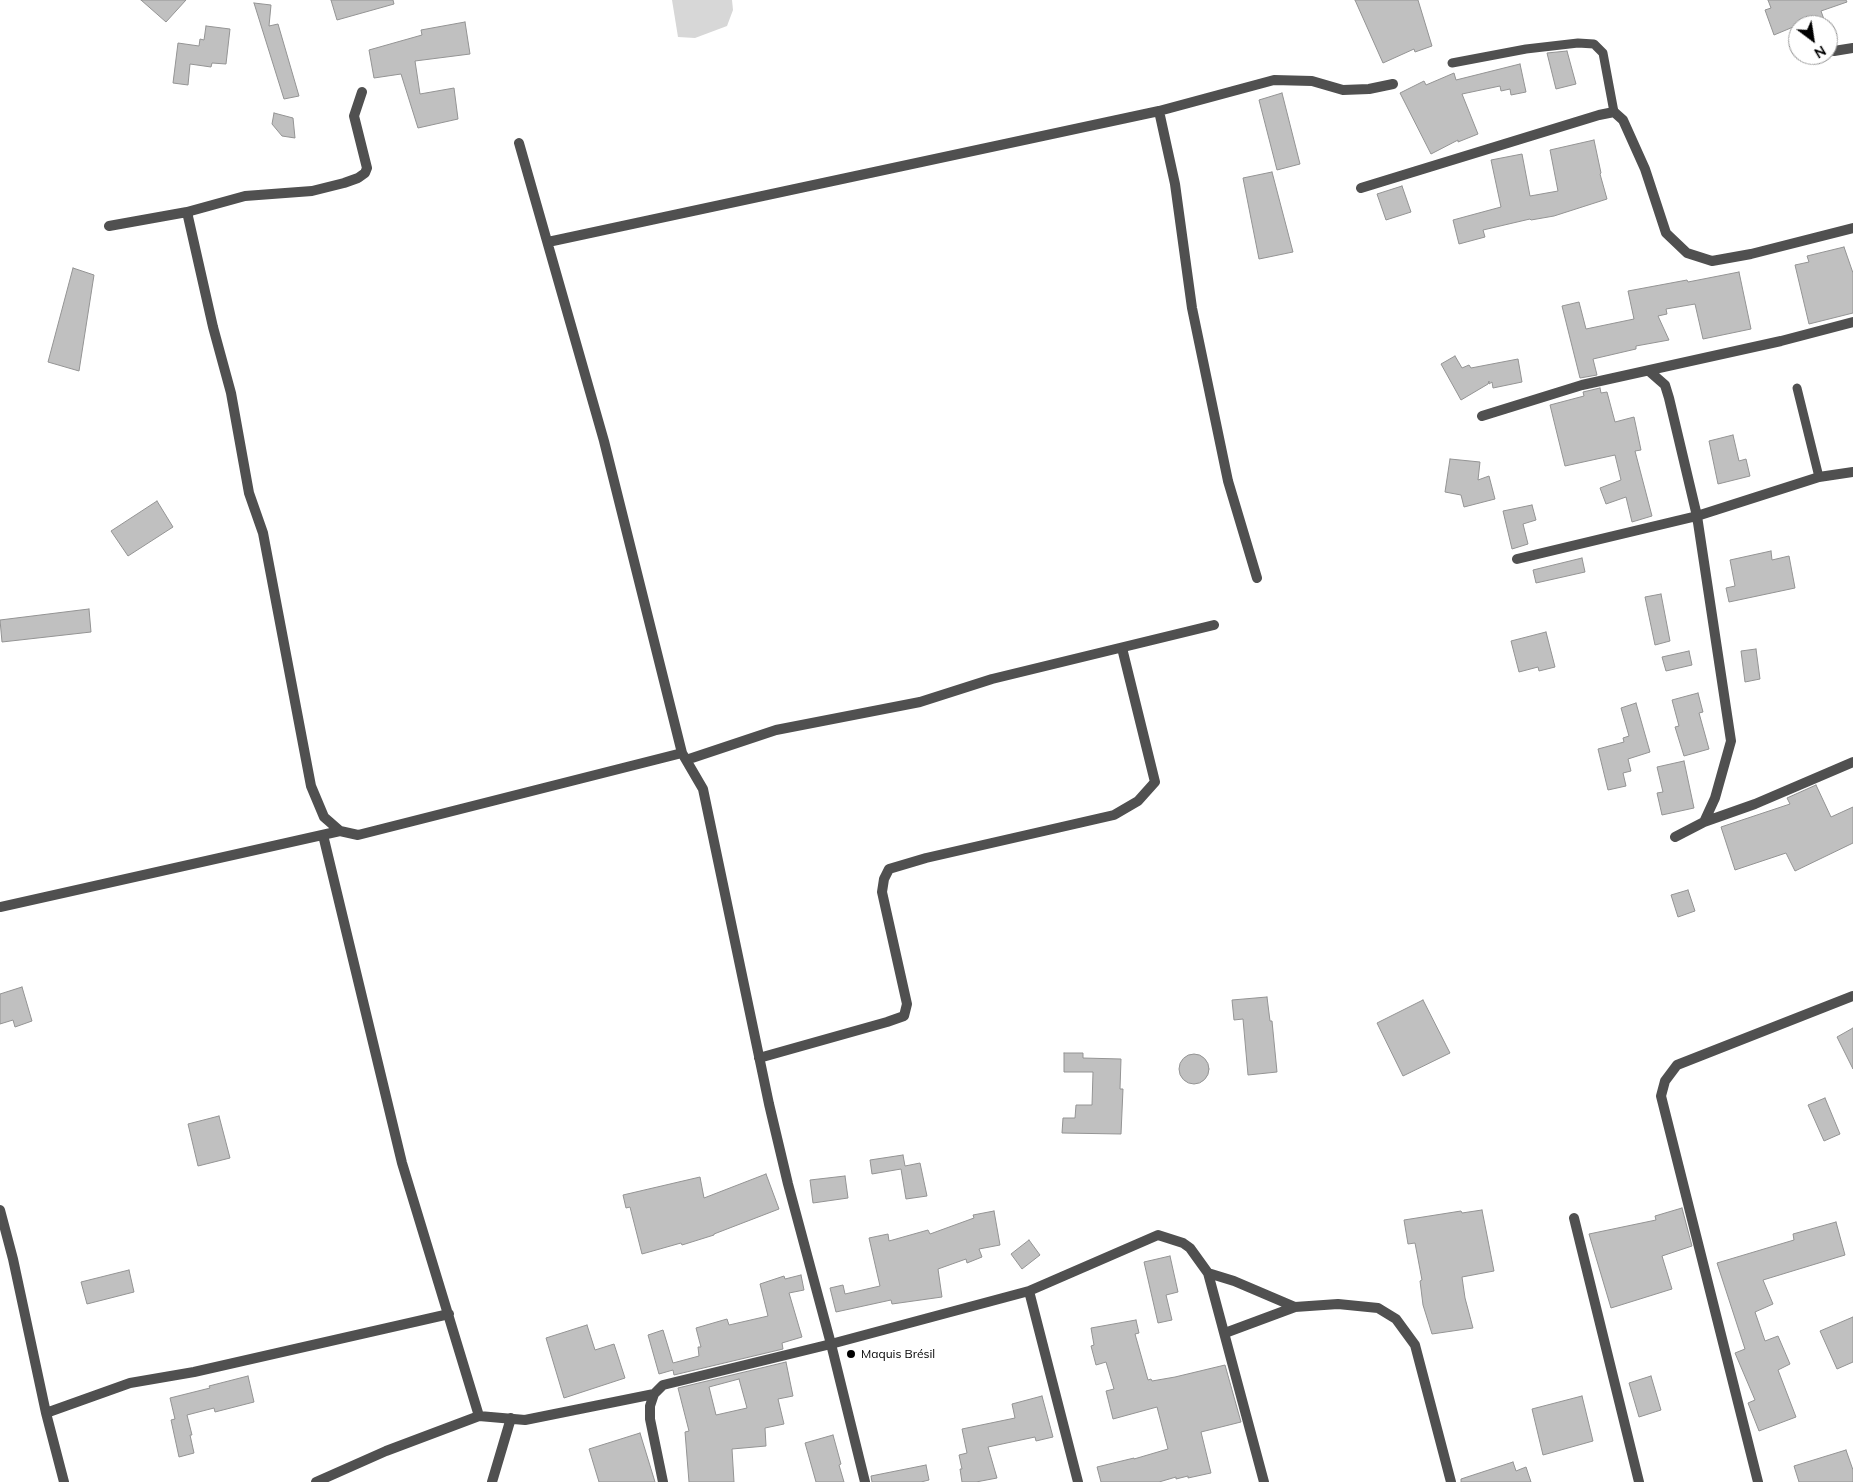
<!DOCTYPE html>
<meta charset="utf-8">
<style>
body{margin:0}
#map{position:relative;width:1853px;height:1482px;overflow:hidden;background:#fff;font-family:Mulish,sans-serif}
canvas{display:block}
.north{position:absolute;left:1788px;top:15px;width:50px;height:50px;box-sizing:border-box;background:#fff;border:1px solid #999;border-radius:50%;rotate:149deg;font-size:14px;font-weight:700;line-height:20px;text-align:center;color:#000}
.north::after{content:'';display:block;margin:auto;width:18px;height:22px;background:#000;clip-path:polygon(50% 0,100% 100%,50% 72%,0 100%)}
</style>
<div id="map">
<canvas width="1853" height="1482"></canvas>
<div class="north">N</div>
</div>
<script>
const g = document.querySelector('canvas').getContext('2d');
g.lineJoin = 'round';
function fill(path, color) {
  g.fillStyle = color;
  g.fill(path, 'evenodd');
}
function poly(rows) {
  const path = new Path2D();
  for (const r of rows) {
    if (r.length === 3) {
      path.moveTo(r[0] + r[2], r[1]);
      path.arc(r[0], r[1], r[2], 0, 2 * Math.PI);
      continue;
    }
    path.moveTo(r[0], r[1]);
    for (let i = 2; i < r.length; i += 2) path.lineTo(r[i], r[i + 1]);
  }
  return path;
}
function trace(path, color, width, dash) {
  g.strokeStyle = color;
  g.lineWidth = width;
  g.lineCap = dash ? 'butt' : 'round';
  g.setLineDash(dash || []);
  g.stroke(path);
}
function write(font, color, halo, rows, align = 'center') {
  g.font = font + ' Mulish,sans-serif';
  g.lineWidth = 5;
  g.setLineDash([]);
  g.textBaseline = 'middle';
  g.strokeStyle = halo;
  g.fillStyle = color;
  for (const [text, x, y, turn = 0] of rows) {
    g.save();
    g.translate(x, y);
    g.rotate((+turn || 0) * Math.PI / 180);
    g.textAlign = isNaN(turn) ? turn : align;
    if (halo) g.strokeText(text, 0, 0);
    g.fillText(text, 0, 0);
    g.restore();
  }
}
fill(poly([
 [672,0,732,0,733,10,727,26,695,38,678,37]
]), '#d7d7d7');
const building = poly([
 [141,0,186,0,166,22,141,0],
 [331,0,393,0,394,4,337,20,331,0],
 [1355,0,1418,0,1432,46,1415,52,1414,49,1383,63,1355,0],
 [1768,0,1846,0,1847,2,1821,11,1826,25,1798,25,1774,35,1765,10,1771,8,1768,0],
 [254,3,271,5,269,26,278,24,299,96,284,99,254,3],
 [465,22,470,54,415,61,420,94,454,88,458,119,418,128,401,74,374,78,369,50,422,35,421,30,465,22],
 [206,26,230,29,226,64,212,63,211,67,190,64,188,85,173,83,178,43,199,46,200,39,204,40,206,26],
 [1567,51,1576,84,1556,89,1547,53,1567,51],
 [1520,64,1526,92,1511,95,1510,89,1501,91,1500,86,1462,94,1478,134,1458,142,1458,140,1431,154,1400,93,1424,81,1426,85,1454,73,1456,80,1520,64],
 [1282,93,1300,164,1277,170,1259,100,1282,93],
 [274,113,293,118,295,138,282,136,272,124,274,113],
 [1594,140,1601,173,1600,174,1607,199,1554,216,1531,220,1530,219,1483,230,1485,237,1459,244,1453,220,1501,207,1491,160,1522,154,1530,196,1558,191,1550,150,1594,140],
 [1272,172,1293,252,1259,259,1243,178,1272,172],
 [1402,186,1411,212,1386,220,1377,194,1402,186],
 [1844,247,1853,273,1853,313,1809,324,1795,265,1809,262,1807,256,1844,247],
 [73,268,94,275,79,371,48,362,73,268],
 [1739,272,1751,329,1703,339,1695,304,1666,309,1667,314,1658,316,1669,340,1636,346,1636,349,1593,359,1597,375,1580,378,1562,306,1579,302,1586,329,1634,319,1628,291,1687,280,1688,282,1739,272],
 [1455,356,1462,368,1469,365,1471,368,1518,359,1522,382,1493,388,1492,382,1489,384,1489,381,1488,384,1461,400,1441,364,1455,356],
 [1600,388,1601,393,1607,392,1615,422,1634,417,1641,450,1635,451,1652,516,1632,522,1626,497,1606,504,1600,488,1621,480,1615,455,1565,466,1550,405,1584,396,1583,392,1600,388],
 [1733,435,1739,461,1746,459,1750,476,1718,484,1709,441,1733,435],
 [1450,459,1480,462,1478,480,1489,476,1495,499,1464,507,1461,495,1445,492,1450,459],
 [157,501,173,527,128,556,111,531,157,501],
 [1532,505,1536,520,1523,524,1528,544,1512,549,1503,511,1532,505],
 [1771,551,1772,560,1789,556,1795,588,1729,602,1726,588,1735,586,1730,560,1771,551],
 [1582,558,1585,572,1536,583,1533,570,1582,558],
 [1661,594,1670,641,1655,645,1645,597,1661,594],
 [89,609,91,632,2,642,0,620,89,609],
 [1546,632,1555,667,1539,671,1538,667,1519,672,1511,641,1546,632],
 [1756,649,1760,679,1745,682,1741,651,1756,649],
 [1689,651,1692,665,1666,671,1662,657,1689,651],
 [1698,693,1703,712,1699,713,1709,749,1684,756,1675,727,1679,726,1672,700,1698,693],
 [1636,703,1650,752,1628,759,1631,771,1623,773,1626,786,1608,790,1598,749,1624,742,1623,738,1629,736,1621,708,1636,703],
 [1684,761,1694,808,1662,815,1657,793,1663,792,1657,767,1684,761],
 [1816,785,1831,817,1853,807,1853,843,1795,871,1786,853,1735,870,1721,827,1790,804,1787,798,1816,785],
 [1688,890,1695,911,1678,917,1671,895,1688,890],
 [22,987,32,1021,15,1027,13,1020,0,1024,0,994,22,987],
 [1267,997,1270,1021,1272,1021,1277,1072,1248,1075,1243,1019,1234,1020,1232,1000,1267,997],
 [1423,1000,1450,1053,1403,1076,1377,1023,1423,1000],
 [1853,1028,1853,1069,1837,1037,1853,1028],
 [1064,1053,1083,1053,1083,1058,1121,1059,1120,1089,1123,1089,1121,1134,1062,1133,1063,1118,1075,1118,1076,1105,1092,1105,1093,1072,1064,1072,1064,1053],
 [1194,1069,15],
 [1825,1098,1840,1134,1824,1141,1808,1105,1825,1098],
 [219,1116,230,1158,198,1166,188,1124,219,1116],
 [903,1155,905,1166,920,1163,927,1196,906,1199,901,1169,872,1174,870,1160,903,1155],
 [766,1174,779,1209,714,1234,714,1235,682,1245,681,1243,642,1254,630,1207,626,1208,623,1195,700,1177,704,1198,766,1174],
 [845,1176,848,1198,813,1203,810,1180,845,1176],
 [1682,1208,1692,1246,1662,1256,1672,1289,1611,1308,1589,1234,1656,1220,1655,1216,1682,1208],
 [1482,1210,1494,1271,1462,1277,1465,1298,1473,1328,1432,1334,1423,1305,1420,1281,1422,1280,1415,1243,1408,1244,1404,1220,1461,1211,1462,1213,1482,1210],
 [994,1211,1000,1245,979,1249,982,1257,967,1263,966,1259,938,1269,942,1297,892,1304,891,1300,836,1312,830,1288,843,1285,845,1294,880,1286,869,1238,888,1234,889,1241,928,1230,930,1234,974,1218,973,1215,994,1211],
 [1836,1222,1845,1255,1763,1280,1773,1304,1755,1312,1765,1341,1778,1336,1790,1364,1778,1370,1796,1417,1759,1431,1748,1403,1755,1400,1735,1353,1745,1349,1717,1263,1794,1240,1793,1234,1836,1222],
 [1029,1240,1040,1255,1022,1269,1011,1254,1029,1240],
 [1170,1256,1178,1292,1166,1295,1172,1320,1158,1323,1144,1262,1170,1256],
 [129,1270,134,1292,87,1304,81,1282,129,1270],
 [801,1275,804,1290,789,1293,802,1337,782,1343,783,1349,674,1375,673,1370,659,1374,648,1335,663,1330,673,1363,699,1356,698,1347,701,1347,696,1328,727,1319,729,1325,768,1316,760,1284,784,1276,785,1279,801,1275],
 [1853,1317,1853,1362,1837,1369,1820,1331,1853,1317],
 [1136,1320,1139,1333,1135,1334,1148,1380,1151,1379,1152,1381,1175,1377,1225,1365,1241,1422,1201,1432,1211,1473,1188,1478,1188,1476,1176,1479,1176,1477,1159,1482,1101,1482,1097,1467,1134,1458,1134,1459,1168,1449,1157,1407,1113,1419,1106,1391,1114,1389,1106,1362,1096,1365,1091,1346,1094,1345,1091,1328,1136,1320],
 [587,1325,595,1350,614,1344,625,1378,564,1398,546,1338,587,1325],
 [786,1362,793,1396,778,1399,784,1424,765,1428,766,1446,732,1449,734,1482,689,1482,685,1432,689,1431,678,1388,786,1362],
 [739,1379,747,1408,716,1415,709,1387,739,1379],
 [248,1376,254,1402,215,1412,214,1408,187,1415,192,1435,190,1435,194,1453,179,1457,171,1420,175,1419,170,1398,210,1388,209,1386,248,1376],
 [1651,1376,1661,1410,1639,1417,1629,1383,1651,1376],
 [1042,1396,1053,1437,1036,1441,1035,1437,988,1447,997,1478,976,1482,962,1482,960,1469,962,1469,959,1455,967,1453,962,1429,1015,1418,1012,1404,1042,1396],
 [1582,1396,1593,1441,1543,1455,1532,1409,1582,1396],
 [640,1433,655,1482,599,1482,589,1449,640,1433],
 [833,1435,841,1464,839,1465,844,1482,816,1482,805,1443,833,1435],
 [1846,1450,1853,1470,1853,1482,1799,1482,1794,1466,1846,1450],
 [1513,1462,1516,1471,1526,1467,1531,1482,1461,1482,1461,1479,1513,1462],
 [926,1465,929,1480,921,1482,872,1482,871,1476,926,1465]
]);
fill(building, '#c0c0c0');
trace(building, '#949494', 1);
trace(poly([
 [1452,63,1526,49,1578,43,1594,44,1603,53,1614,112],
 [1797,388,1819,477]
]), '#505050', 9);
trace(poly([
 [1834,51,1853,48],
 [1159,111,1274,80,1312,81,1343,90,1369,89,1393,84],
 [519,143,604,441,682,753,703,789,769,1104,788,1184,831,1344,865,1482],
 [1361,188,1599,115,1614,112,1623,120,1645,169,1666,233,1687,253,1712,261,1751,254,1853,228],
 [187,212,213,327,231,393,249,493,263,533,311,786,324,817,340,831,358,835,682,753],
 [109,226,187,212,245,196,312,191,344,183,358,178,365,173,367,168,354,116,362,92],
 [548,242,1159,111,1175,184,1192,308,1228,481,1257,578],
 [1649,371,1665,385,1669,398,1697,516,1731,741,1715,798,1704,822],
 [1482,416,1582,385,1781,341,1853,322],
 [1517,559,1697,516,1819,477,1853,472],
 [686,760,776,730,920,702,992,679,1214,625],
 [323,835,402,1163,479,1416],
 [1675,837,1704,822,1755,804,1853,762],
 [0,907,340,831],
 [759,1058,887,1022,904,1016,907,1004,882,892,884,879,889,869,926,858,1114,815,1138,801,1155,782,1122,648],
 [0,1210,13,1259,46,1413,64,1482],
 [1574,1218,1639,1482],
 [1208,1273,1234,1281,1295,1307],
 [1029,1291,1078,1482],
 [1225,1333,1295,1307,1338,1304,1378,1308,1396,1319,1415,1345,1451,1482],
 [46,1413,130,1383,194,1372,449,1314],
 [316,1482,386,1451,479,1416,525,1420,654,1394],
 [492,1482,511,1418],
 [663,1482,650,1419,650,1406,654,1394,663,1385,831,1344,1029,1291,1158,1235,1183,1243,1190,1248,1208,1273,1264,1482],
 [1758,1482,1661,1096,1665,1081,1677,1065,1853,996]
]), '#505050', 10);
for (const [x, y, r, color] of [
 [851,1354,5,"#000"]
]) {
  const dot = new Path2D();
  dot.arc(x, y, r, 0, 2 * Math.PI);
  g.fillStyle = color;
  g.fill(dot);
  trace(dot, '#fff', 2);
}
write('12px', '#000', '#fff', [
 ["Maquis Brésil",861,1354]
], 'left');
</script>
